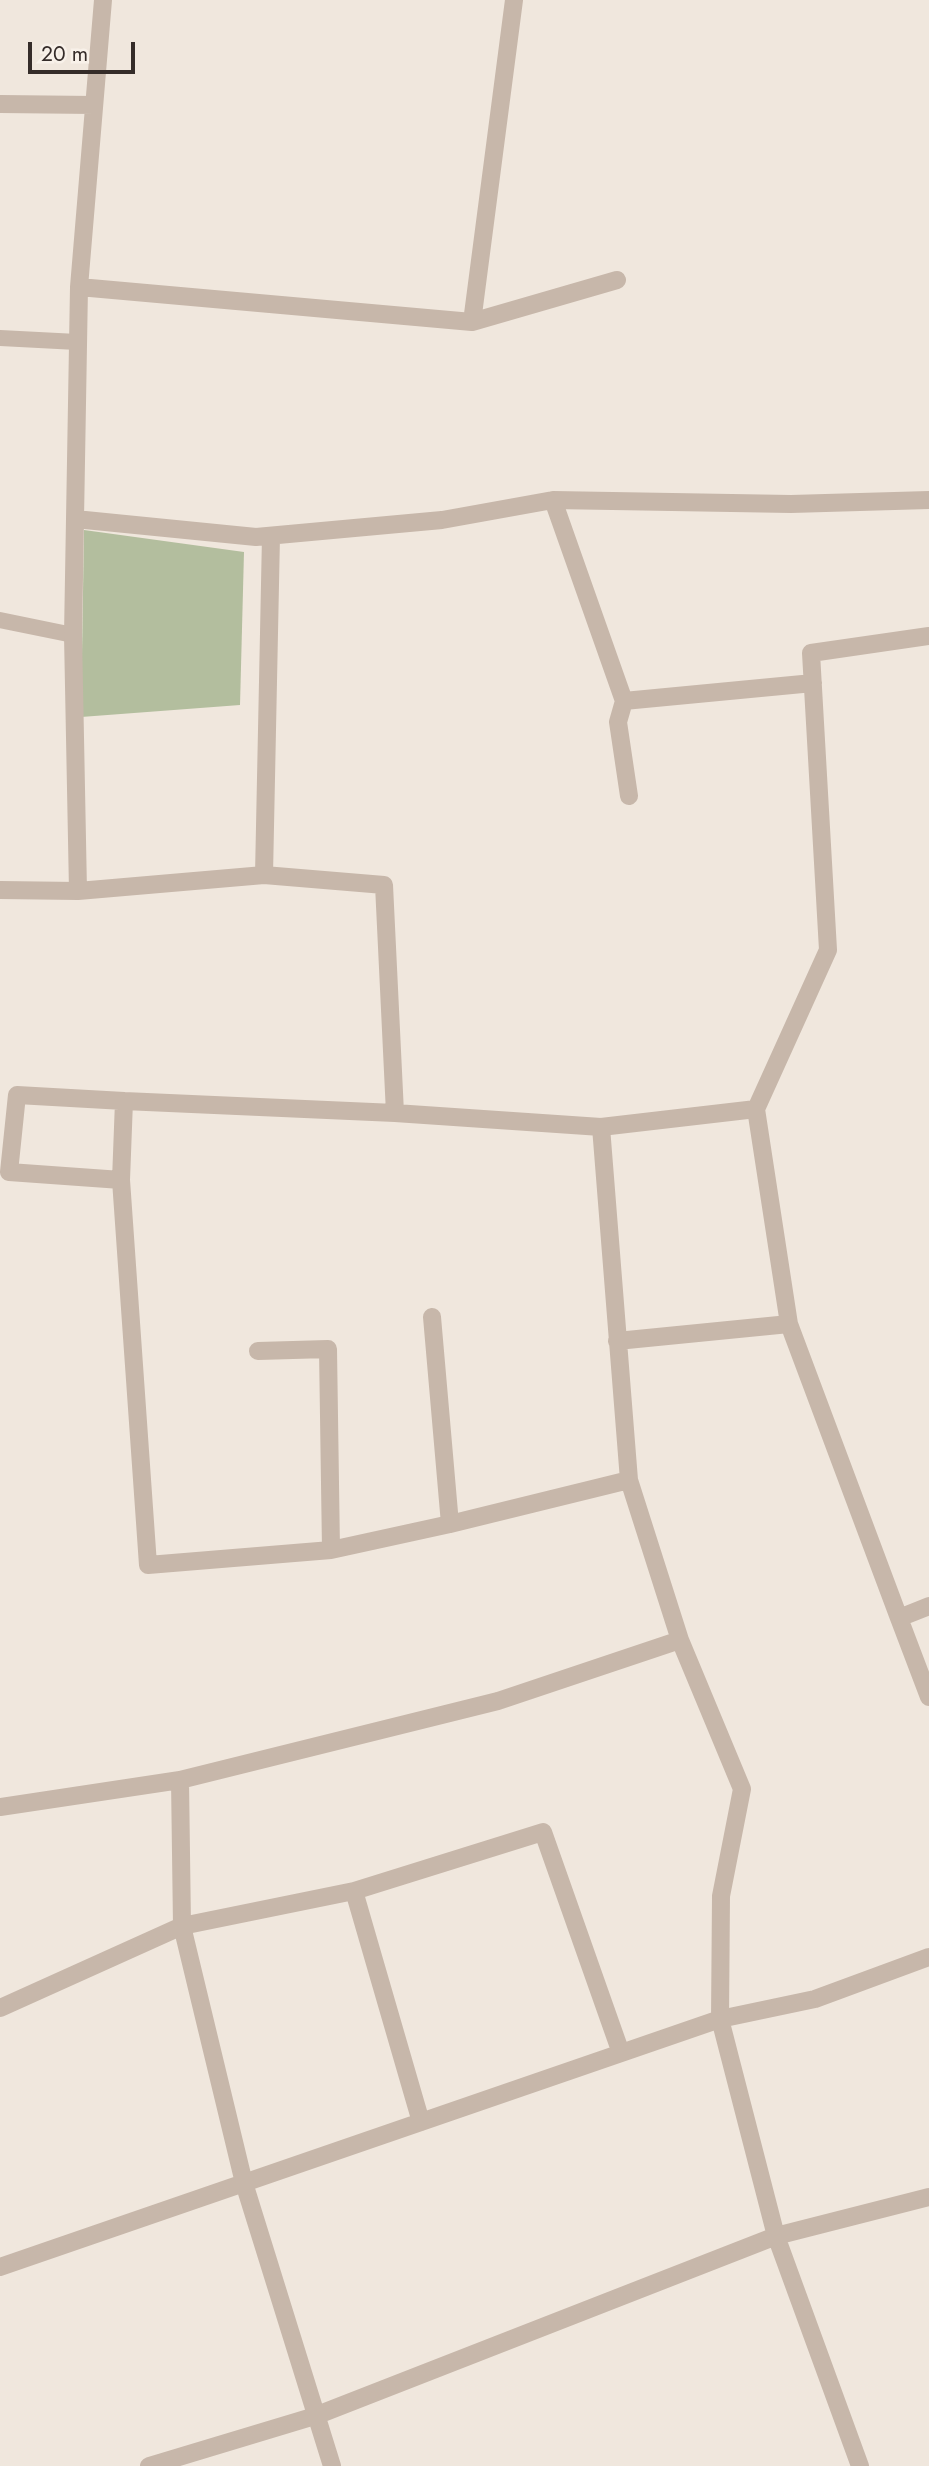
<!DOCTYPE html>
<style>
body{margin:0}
#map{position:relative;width:929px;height:2466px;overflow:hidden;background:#f0e7dd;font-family:Jost,sans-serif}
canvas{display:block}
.scale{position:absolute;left:28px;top:42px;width:107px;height:32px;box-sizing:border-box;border:4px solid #352c29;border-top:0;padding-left:9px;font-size:21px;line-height:24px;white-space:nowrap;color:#352c29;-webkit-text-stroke:5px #f8f1e9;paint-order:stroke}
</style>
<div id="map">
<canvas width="929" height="2466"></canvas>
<div class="scale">20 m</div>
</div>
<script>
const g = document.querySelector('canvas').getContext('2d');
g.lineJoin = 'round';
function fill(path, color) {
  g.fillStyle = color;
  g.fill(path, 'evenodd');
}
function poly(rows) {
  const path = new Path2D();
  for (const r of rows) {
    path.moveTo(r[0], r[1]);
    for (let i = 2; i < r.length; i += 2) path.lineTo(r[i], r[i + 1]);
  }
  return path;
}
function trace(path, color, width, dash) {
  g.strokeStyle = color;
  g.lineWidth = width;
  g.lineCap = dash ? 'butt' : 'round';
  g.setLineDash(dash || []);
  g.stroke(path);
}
fill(poly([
 [84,530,244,552,240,705,81,717]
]), '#b3be9e');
trace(poly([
 [0,338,77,342],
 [0,620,73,635]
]), '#c7b7aa', 16);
trace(poly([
 [103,0,79,287,472,322,514,0],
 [0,104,94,105],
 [472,322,617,280],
 [553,500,624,701,618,722,629,796],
 [75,519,256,537,442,520,553,500,791,504,929,500],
 [929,636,811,653,828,950,756,1109,789,1324,899,1618,929,1606],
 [624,701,813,683],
 [264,875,271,536],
 [0,890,78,891,264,875,384,885,395,1113,601,1127,629,1480,680,1640,742,1789,721,1896,720,2019,776,2236,860,2466],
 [78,891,73,635,79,287],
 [124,1101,395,1113],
 [601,1127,756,1109],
 [121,1180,124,1101,17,1095,9,1172,121,1180,148,1565,331,1550,450,1524],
 [432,1317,450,1524,629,1480],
 [617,1341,789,1324],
 [258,1351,328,1349,331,1550],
 [899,1618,929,1697],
 [0,1807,180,1780,498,1701,680,1640],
 [354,1891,543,1832,621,2053],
 [0,2008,182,1926,180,1780],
 [0,2267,720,2019,815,1999,929,1957],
 [149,2466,315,2416,776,2236,929,2197],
 [332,2466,244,2183,182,1926,354,1891,421,2122]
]), '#c7b7aa', 18);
</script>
